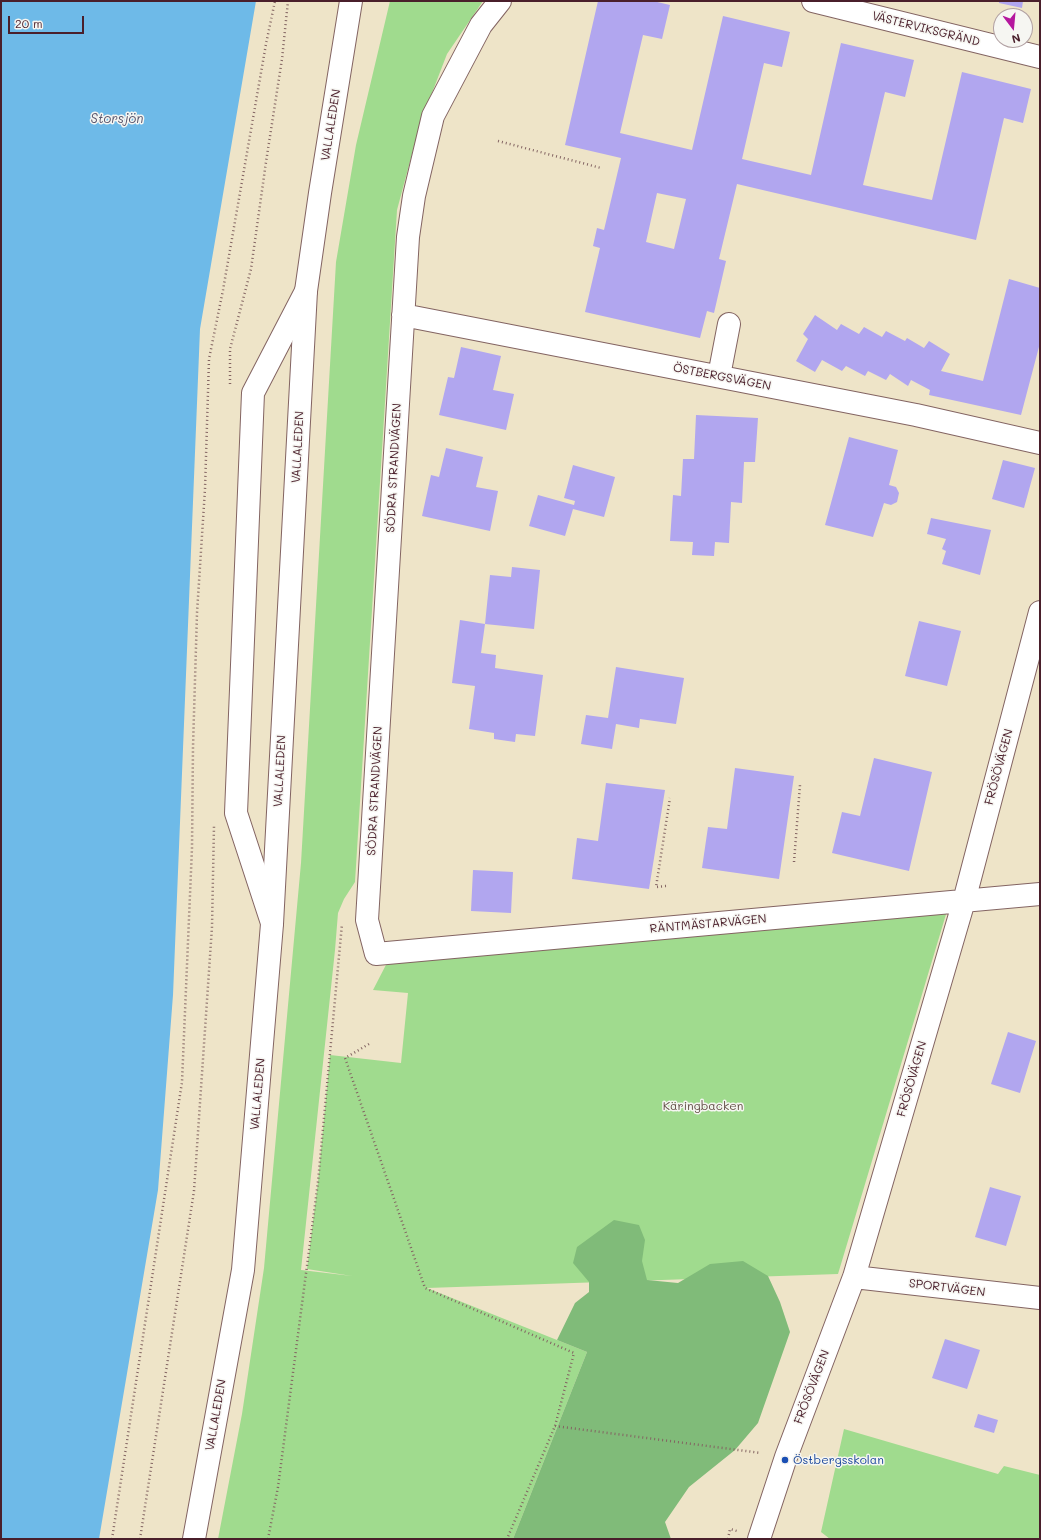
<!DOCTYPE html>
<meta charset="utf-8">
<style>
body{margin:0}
#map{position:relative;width:1041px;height:1540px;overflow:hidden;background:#eee4c8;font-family:Mali,sans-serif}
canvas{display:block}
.frame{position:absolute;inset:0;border:2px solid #4a1f2b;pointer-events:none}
.north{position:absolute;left:993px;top:8px;width:40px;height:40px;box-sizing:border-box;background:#f6f6f2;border:1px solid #b1a0a2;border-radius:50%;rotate:164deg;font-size:11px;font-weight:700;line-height:16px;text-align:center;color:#4a1f2b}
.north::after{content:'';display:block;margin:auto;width:14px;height:18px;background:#b5179e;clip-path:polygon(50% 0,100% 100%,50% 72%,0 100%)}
.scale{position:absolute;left:8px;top:16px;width:76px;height:18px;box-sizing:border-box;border:2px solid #4a1f2b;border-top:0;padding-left:5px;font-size:12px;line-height:14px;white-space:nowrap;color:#4a1f2b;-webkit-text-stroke:3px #f6f6f2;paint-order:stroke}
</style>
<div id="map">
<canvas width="1041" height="1540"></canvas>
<div class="frame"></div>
<div class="north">N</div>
<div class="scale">20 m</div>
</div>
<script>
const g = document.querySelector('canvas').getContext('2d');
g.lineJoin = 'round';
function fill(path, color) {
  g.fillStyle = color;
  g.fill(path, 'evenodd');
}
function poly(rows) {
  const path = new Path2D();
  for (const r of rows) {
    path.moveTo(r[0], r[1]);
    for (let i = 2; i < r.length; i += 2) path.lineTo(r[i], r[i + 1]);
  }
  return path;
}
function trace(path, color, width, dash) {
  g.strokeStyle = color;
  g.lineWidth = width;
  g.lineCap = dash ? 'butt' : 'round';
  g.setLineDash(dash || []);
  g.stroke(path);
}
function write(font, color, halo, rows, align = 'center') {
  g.font = font + ' Mali,sans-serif';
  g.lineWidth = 3;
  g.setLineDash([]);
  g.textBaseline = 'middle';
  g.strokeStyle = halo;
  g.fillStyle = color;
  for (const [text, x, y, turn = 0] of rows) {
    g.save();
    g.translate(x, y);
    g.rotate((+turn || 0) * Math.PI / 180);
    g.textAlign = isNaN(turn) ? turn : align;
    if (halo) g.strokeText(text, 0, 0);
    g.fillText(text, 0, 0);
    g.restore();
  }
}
fill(poly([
 [390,1,483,1,447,54,420,124,397,210,355,882,344,899,338,913,335,950,301,1270,352,1276,307,1269,318,1182,330,1055,401,1063,408,993,373,990,389,959,947,911,838,1274,427,1288,587,1352,513,1539,218,1539,242,1414,264,1268,301,863,336,262,356,145],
 [844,1429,998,1474,1004,1466,1040,1475,1040,1539,830,1539,821,1532]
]), '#a0db8e');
fill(poly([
 [614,1220,639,1225,645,1240,642,1261,647,1280,678,1283,710,1264,743,1261,768,1276,780,1302,790,1332,758,1423,735,1450,689,1487,665,1522,671,1539,513,1539,587,1352,557,1340,575,1303,589,1292,589,1282,573,1263,577,1247]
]), '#80bb79');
fill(poly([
 [1,1,256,1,200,329,173,995,158,1190,99,1539,1,1539]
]), '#6ebae8');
fill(poly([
 [598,1,653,1,670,5,662,39,643,35,620,133,692,150,723,16,790,32,782,67,764,63,742,159,811,175,841,43,914,60,905,97,885,92,863,185,932,200,962,72,1031,89,1023,123,1004,118,976,240,737,184,719,259,726,261,714,313,707,311,700,338,585,312,600,248,593,246,597,228,604,230,621,158,565,145],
 [657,193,686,199,674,249,646,242],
 [999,1,1023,1,1022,8,999,3],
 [1009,279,1040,288,1040,343,1021,415,929,395,930,390,911,380,908,386,890,374,886,380,868,371,865,376,846,366,842,371,822,360,815,372,796,361,808,339,803,334,815,315,837,330,841,324,859,334,864,327,882,337,886,331,905,341,907,338,924,348,929,341,950,354,941,371,983,381],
 [461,347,501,356,493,390,514,394,506,430,439,415,448,377,454,378],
 [696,415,758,418,755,462,744,462,742,503,731,502,729,543,715,542,714,556,692,555,693,542,670,541,673,495,681,496,683,459,694,459],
 [849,437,898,450,889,485,896,487,899,493,897,502,891,505,884,503,873,537,825,525],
 [446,448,483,457,476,487,498,491,490,531,422,516,431,475,439,477],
 [1003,460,1035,468,1024,508,992,499],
 [573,465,615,477,604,517,573,509,565,536,529,526,538,495,574,505,575,501,564,498],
 [931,518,991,530,980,575,942,564,946,551,942,549,946,539,927,534],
 [512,567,540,570,534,629,485,624,490,575,511,577],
 [460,620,485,624,481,653,496,655,495,668,543,675,535,736,516,734,515,742,494,739,494,733,469,729,475,686,452,683],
 [919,621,961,631,947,686,905,676],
 [616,667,684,678,676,724,640,719,639,728,616,724,612,749,581,744,586,715,608,718],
 [874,758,932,772,909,871,832,853,842,812,860,816],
 [735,768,794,776,779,879,702,868,708,827,727,829],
 [606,783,665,790,649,889,572,879,577,838,598,841],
 [473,870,513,872,511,913,471,911],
 [1008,1032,1036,1041,1020,1093,991,1084],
 [990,1187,1021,1196,1006,1246,975,1237],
 [945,1339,980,1350,967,1389,932,1378],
 [978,1414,998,1420,994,1433,974,1427]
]), '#b1a6ef');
const minor = poly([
 [500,1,481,25,433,116,414,196,408,237,367,920,376,954,1040,894],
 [813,1,1040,57],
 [403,315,916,415,1040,443],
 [719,376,729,324],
 [272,923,236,813,253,393,306,291],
 [854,1277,1040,1298],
 [759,1539,786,1457,854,1277,964,901,1040,612]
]);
const major = poly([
 [194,1539,243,1270,272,924,306,291,320,193,351,1]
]);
trace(minor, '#836462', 24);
trace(major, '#836462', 24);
trace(poly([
 [498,141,601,168],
 [230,384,230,349,251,269,266,162,282,59,288,1],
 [794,862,800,785],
 [666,886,656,887,670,798],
 [369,1044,345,1058,425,1288,574,1353,555,1426,507,1539],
 [555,1426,761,1453],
 [112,1539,182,1082,192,848,193,747,197,613,205,489,209,359,223,290,266,44,275,1],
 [140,1539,194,1191,212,927,214,826],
 [268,1539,278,1487,318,1182,342,924],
 [728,1539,730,1529,737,1531]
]), '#836462', 2.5, [1, 3]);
trace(minor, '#fff', 22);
trace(major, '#fff', 22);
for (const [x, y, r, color] of [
 [785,1460,4,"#1a4fb4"]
]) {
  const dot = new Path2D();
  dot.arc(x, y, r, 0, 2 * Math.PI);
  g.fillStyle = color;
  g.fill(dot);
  trace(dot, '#f6f6f2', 1.5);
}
write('12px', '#4a1f2b', '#f6f6f2', [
 ["VÄSTERVIKSGRÄND",926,29,14],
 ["VALLALEDEN",331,125,-81],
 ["ÖSTBERGSVÄGEN",722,377,11],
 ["VALLALEDEN",298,447,-87],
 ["SÖDRA STRANDVÄGEN",394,468,-87],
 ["FRÖSÖVÄGEN",999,767,-75],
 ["VALLALEDEN",280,771,-87],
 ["SÖDRA STRANDVÄGEN",375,791,-87],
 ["RÄNTMÄSTARVÄGEN",708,924,-5],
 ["FRÖSÖVÄGEN",912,1079,-74],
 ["VALLALEDEN",258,1094,-85],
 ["SPORTVÄGEN",947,1288,7],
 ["FRÖSÖVÄGEN",812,1387,-69],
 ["VALLALEDEN",216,1415,-80]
]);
write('12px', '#604e44', '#f6f6f2', [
 ["Käringbacken",703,1106]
]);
write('12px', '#164399', '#f6f6f2', [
 ["Östbergsskolan",793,1460]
], 'left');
write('italic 13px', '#57556d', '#f6f6f2', [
 ["Storsjön",117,119]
]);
</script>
